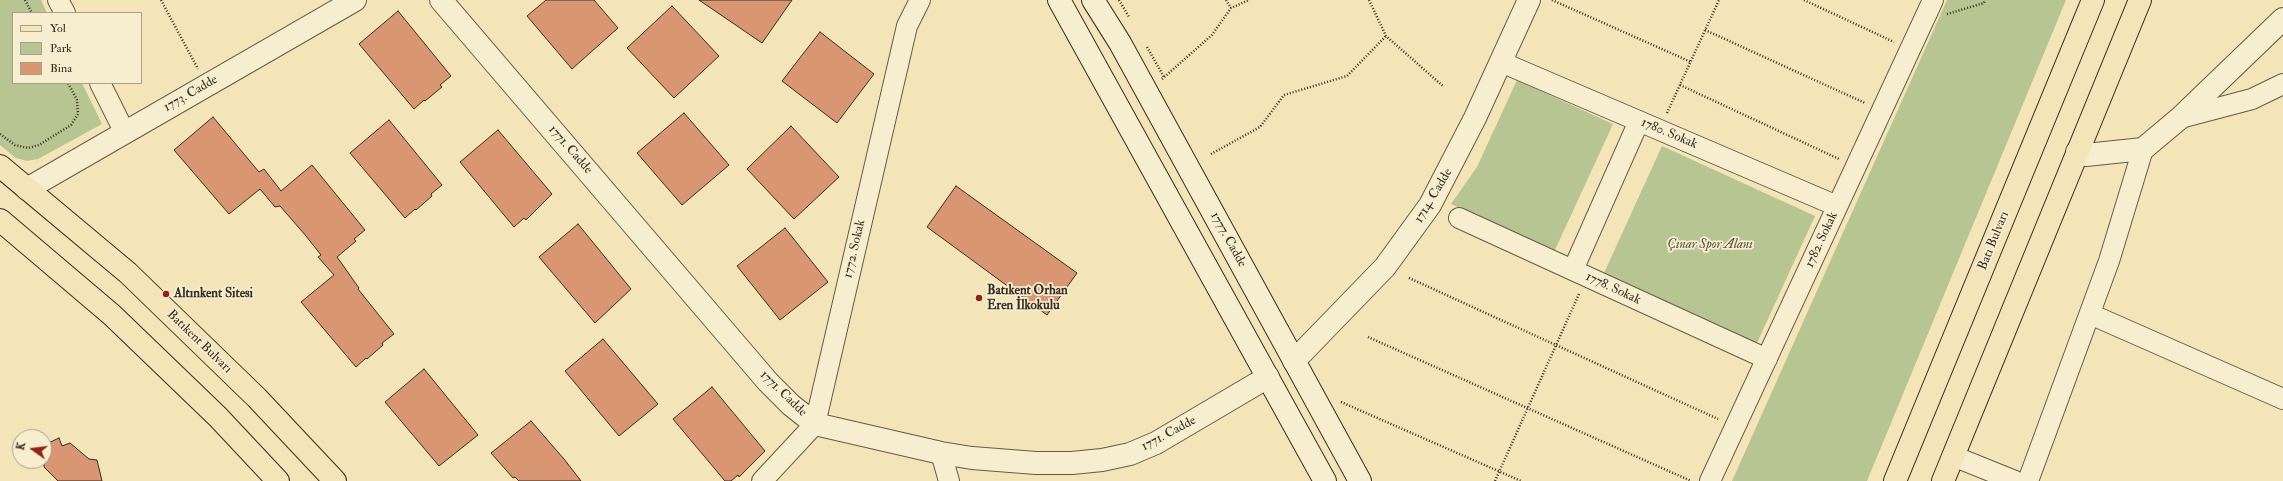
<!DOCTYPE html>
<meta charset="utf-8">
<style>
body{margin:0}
#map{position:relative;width:2283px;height:481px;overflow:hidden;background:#f3e5b7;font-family:"IM FELL Double Pica",serif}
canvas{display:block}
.legend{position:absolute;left:12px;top:12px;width:130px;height:72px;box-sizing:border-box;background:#f7eed0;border:1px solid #aba18a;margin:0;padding:5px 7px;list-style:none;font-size:12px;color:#382d22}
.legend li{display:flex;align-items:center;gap:8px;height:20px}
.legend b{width:20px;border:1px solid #aba18a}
.north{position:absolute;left:12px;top:429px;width:40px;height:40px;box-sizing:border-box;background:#f7eed0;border:1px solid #aba18a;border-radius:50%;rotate:284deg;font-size:11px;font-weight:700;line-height:16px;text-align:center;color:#382d22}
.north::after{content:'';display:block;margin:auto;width:14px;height:18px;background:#8f2418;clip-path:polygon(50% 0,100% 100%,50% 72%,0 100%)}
</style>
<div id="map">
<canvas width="2283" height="481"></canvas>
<ul class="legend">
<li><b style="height:5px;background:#f3e5b7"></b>Yol</li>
<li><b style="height:11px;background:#b6c592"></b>Park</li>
<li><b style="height:11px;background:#d99672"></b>Bina</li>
</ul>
<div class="north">K</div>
</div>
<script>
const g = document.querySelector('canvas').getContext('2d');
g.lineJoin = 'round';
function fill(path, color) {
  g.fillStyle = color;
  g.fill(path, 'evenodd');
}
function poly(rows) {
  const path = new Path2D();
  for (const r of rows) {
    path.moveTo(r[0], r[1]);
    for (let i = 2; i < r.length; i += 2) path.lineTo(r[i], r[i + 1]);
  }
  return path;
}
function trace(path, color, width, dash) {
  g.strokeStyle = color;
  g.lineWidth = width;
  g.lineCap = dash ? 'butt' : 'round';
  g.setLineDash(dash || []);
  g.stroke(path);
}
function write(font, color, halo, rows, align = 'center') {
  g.font = font + ' "IM FELL Double Pica",serif';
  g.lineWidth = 3.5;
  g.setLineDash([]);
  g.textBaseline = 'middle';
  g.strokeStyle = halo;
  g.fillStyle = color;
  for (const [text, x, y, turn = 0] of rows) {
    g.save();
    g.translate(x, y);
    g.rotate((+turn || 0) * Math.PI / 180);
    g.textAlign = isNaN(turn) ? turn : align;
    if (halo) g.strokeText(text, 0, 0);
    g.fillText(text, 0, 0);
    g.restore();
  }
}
fill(poly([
 [0,0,41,0,47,13,13,13,13,83,82,83,102,124,38,159,27,161,16,158,0,145],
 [1947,0,2066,0,1867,481,1732,481],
 [1517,80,1613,124,1555,250,1451,204,1477,167],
 [1662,146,1815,216,1757,343,1604,273]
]), '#b6c592');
const building = poly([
 [546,0,594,0,618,28,572,69,527,16,546,0],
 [699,0,792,0,762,43,699,0],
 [672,6,719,56,674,98,627,48,672,6],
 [398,11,451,76,440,85,442,87,425,101,424,100,414,109,359,44,398,11],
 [820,32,874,74,837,123,782,81,820,32],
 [684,113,729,165,682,205,637,153,684,113],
 [213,117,259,172,264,169,281,191,312,165,365,230,354,239,356,241,337,257,359,288,358,289,394,334,382,343,383,345,367,359,366,358,356,367,301,302,334,275,318,257,321,255,306,236,280,206,275,207,260,189,229,214,174,150,213,117],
 [389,120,442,185,431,194,432,196,416,210,415,209,405,218,350,153,389,120],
 [791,126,839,177,794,219,747,169,791,126],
 [498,130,552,194,526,220,524,218,514,227,460,162,498,130],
 [956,186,1077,273,1047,315,927,227,956,186],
 [578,224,631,289,595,323,539,257,578,224],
 [785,228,828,282,780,320,737,266,785,228],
 [603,339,658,404,619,436,565,371,603,339],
 [424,369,478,435,439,466,385,402,424,369],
 [712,387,765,451,739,477,738,475,731,481,725,481,673,419,712,387],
 [531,421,564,459,581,481,519,481,515,477,513,478,491,453,531,421],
 [59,438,62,446,70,443,89,459,97,460,102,481,58,481,44,467,44,445,59,438]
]);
fill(building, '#d99672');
trace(building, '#382d22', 1);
const minor = poly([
 [58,0,65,13],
 [1501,62,1837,206],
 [100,83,125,133],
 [2180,118,2252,99,2283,84],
 [1459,218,1767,359],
 [1573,270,1639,121],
 [2090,314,2283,399],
 [941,453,949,481],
 [1953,456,2015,481],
 [762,481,815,424,907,26,920,0],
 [1710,481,1933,0],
 [2028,481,2109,261,2143,149]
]);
const tertiary = poly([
 [441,0,768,382,791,405,815,424,941,453,972,458,1036,463,1072,463,1102,460,1130,454,1156,443,1268,377],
 [2077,152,2086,155,2143,149,2180,118,2283,19],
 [27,189,355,0],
 [1294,361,1385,267,1430,205,1475,118,1529,0]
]);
const secondary = poly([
 [1059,0,1325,481],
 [1093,0,1120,43,1360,481]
]);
const primary = poly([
 [0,166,128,273,257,398,335,481],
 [0,220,112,315,218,417,278,481],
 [1895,481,2093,0],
 [1943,481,2140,0]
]);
trace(minor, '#675b47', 22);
trace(tertiary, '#675b47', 24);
trace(secondary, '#382d22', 24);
trace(primary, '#382d22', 24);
trace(poly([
 [25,0,32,13],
 [161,0,198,69],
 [1119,0,1129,17],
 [1226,0,1231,8],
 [1369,0,1386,36,1444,87],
 [1552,0,1691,62],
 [1804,0,1894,42],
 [1947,14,1984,3,1985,0],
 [1705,30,1865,103],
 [1147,47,1164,77],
 [1162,79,1212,35,1231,8,1249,0],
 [1680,85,1839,159],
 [1667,113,1719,0],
 [0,134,15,145,28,148,39,145,71,125,78,114,77,100,68,83],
 [1211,154,1260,127,1284,95,1347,76,1386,36],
 [1409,278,1718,419],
 [1368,337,1691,481],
 [1341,402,1521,481],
 [1495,481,1579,294]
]), '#382d22', 2.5, [1, 2]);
trace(minor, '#f7eed0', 20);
trace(tertiary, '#f7eed0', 22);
trace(secondary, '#f7eed0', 22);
trace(primary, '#f3e5b7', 22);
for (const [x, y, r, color] of [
 [166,294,4,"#8f2418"],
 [979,298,4,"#8f2418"]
]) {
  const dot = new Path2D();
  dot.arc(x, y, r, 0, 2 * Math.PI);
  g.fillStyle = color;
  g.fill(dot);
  trace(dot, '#f7eed0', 1.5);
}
write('13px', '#382d22', '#f7eed0', [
 ["1773. Cadde",191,94,-30],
 ["1780. Sokak",1669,134,23],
 ["1771. Cadde",570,150,49],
 ["1714. Cadde",1434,196,-59],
 ["1777. Cadde",1228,240,61],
 ["1782. Sokak",1822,240,-65],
 ["Batı Bulvarı",1994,241,-68],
 ["1772. Sokak",855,249,-77],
 ["1778. Sokak",1613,289,25],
 ["Batıkent Bulvarı",199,342,44],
 ["1771. Cadde",783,394,44],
 ["1771. Cadde",1169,434,-28]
]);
write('italic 13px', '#58533e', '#f7eed0', [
 ["Çınar Spor Alanı",1710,245]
]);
write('bold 13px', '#382d22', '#f7eed0', [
 ["Batıkent Orhan",987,291],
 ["Eren İlkokulu",987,306],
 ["Altınkent Sitesi",174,294]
], 'left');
</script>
